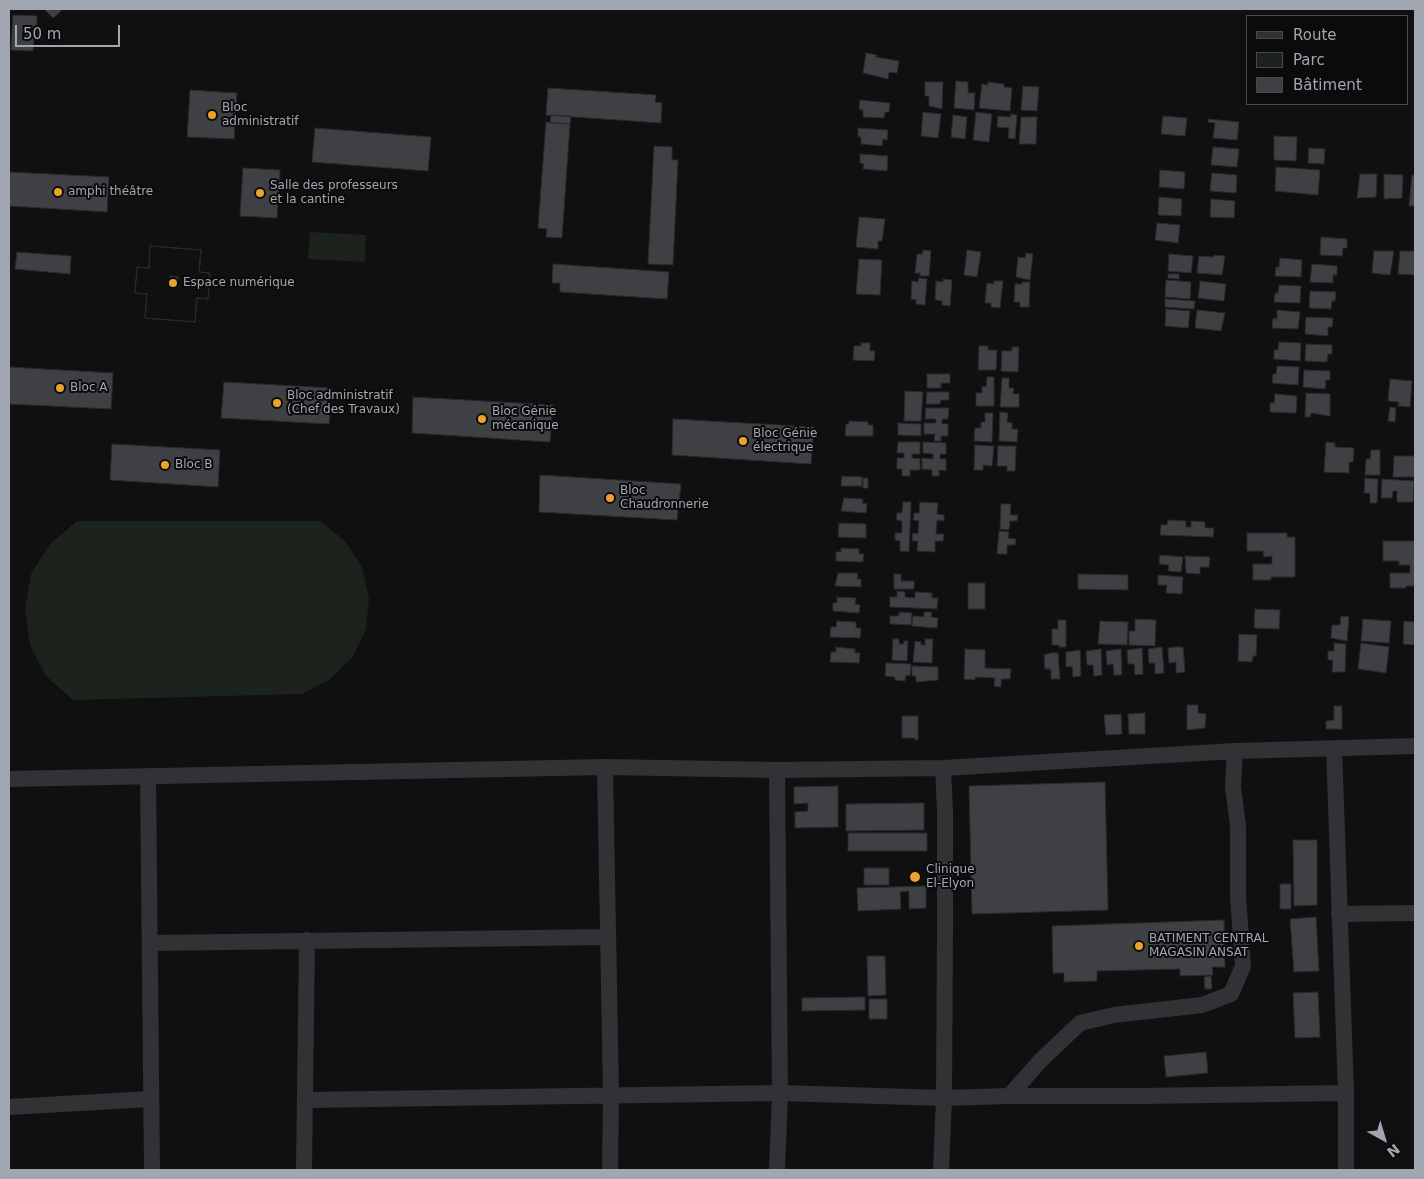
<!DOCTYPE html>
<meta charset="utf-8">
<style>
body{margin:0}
#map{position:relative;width:1424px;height:1179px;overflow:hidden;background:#101011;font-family:"DejaVu Sans",sans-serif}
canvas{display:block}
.frame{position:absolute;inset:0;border:10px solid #a1a7b1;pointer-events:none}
.legend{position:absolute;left:1246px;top:15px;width:162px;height:90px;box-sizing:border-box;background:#0b0b0c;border:1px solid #47494e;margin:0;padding:6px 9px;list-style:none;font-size:15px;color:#a1a7b1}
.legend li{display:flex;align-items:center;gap:10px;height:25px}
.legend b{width:25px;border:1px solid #47494e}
.north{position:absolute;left:1359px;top:1114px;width:50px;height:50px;-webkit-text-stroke:4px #0b0b0c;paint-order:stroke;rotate:141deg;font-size:14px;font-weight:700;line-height:20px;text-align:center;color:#a1a7b1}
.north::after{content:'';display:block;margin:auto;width:18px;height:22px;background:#a1a7b1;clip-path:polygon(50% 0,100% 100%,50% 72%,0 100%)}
.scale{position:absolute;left:15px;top:25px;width:105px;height:22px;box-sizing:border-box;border:2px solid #a1a7b1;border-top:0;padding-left:6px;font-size:15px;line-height:18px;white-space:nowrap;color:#a1a7b1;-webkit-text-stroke:4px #0b0b0c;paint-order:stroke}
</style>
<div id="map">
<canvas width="1424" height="1179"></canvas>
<div class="frame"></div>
<ul class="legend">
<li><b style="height:6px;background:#313236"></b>Route</li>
<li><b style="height:14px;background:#1c231d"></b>Parc</li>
<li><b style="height:14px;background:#3f4044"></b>Bâtiment</li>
</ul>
<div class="north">N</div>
<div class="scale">50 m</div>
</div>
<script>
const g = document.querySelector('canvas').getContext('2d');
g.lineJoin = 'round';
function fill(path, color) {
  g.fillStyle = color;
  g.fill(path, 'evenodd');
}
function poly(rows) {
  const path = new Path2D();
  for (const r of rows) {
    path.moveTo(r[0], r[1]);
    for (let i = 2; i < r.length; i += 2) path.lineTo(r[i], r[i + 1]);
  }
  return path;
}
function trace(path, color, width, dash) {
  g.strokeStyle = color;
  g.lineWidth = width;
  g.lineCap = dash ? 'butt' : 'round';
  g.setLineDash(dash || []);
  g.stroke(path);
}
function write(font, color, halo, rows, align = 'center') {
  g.font = font + ' "DejaVu Sans",sans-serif';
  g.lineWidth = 4;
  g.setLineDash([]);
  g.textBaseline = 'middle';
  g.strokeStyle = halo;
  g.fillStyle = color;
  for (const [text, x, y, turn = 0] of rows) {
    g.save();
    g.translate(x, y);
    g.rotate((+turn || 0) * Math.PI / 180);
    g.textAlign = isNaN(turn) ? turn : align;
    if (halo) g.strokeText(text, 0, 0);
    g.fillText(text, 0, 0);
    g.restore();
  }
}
fill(poly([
 [310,232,366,235,365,262,308,259],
 [77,521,320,521,345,541,362,567,369,598,366,629,352,658,329,680,301,694,73,700,46,676,30,645,25,609,31,574,50,544]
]), '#1c231d');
const building = poly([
 [44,9,59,9,61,11,53,18,44,9],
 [13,15,37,16,37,28,42,28,42,39,34,39,33,51,11,50,13,15],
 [866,53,877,55,876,57,899,61,897,73,889,72,888,79,863,73,866,53],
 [956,81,968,82,968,93,975,93,974,110,954,108,956,81],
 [925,82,943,82,942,109,929,106,929,96,925,96,925,82],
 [988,82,1004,84,1004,87,1012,88,1010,111,979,108,982,84,988,85,988,82],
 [1023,86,1039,87,1037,111,1021,110,1023,86],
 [548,88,656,95,655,102,662,103,661,123,546,115,548,88],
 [190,90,237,93,234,139,187,137,190,90],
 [860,100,890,103,889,112,885,112,884,118,863,117,863,110,859,109,860,100],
 [923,112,941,114,938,138,921,136,923,112],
 [976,112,992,114,989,142,973,140,976,112],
 [1011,114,1017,115,1015,139,1008,138,1009,128,997,127,998,116,1010,117,1011,114],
 [551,115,571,116,570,124,550,123,551,115],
 [953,115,967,117,965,139,951,137,953,115],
 [1163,116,1187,118,1185,136,1161,134,1163,116],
 [1021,117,1037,117,1036,144,1019,144,1021,117],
 [1208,119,1239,122,1237,140,1213,138,1215,123,1208,122,1208,119],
 [546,122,570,124,562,238,546,237,547,229,538,228,546,122],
 [315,128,431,137,428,171,312,162,315,128],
 [858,128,888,130,887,140,883,139,882,146,861,144,861,137,858,137,858,128],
 [1274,136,1297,137,1296,161,1274,160,1274,136],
 [654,146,672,147,672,160,678,160,673,265,648,264,654,146],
 [1213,147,1239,149,1237,167,1211,165,1213,147],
 [1309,148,1325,149,1324,164,1308,163,1309,148],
 [860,154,888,156,887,171,863,169,864,164,860,163,860,154],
 [1276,167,1320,170,1318,195,1275,191,1276,167],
 [243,168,280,170,277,218,240,216,243,168],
 [1160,170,1185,172,1184,189,1159,187,1160,170],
 [9,172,109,177,107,212,9,206,9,172],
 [1212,173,1237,175,1236,193,1210,191,1212,173],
 [1360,174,1377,174,1376,197,1357,198,1360,174],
 [1384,174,1403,175,1402,198,1384,199,1384,174],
 [1412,175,1415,175,1415,206,1409,206,1412,175],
 [1159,197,1182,199,1181,216,1158,215,1159,197],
 [1211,199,1235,201,1234,218,1210,217,1211,199],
 [859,217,885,219,882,241,878,241,878,249,856,247,859,217],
 [1157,223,1180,225,1178,243,1155,240,1157,223],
 [1321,237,1347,239,1347,248,1343,248,1342,256,1320,255,1321,237],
 [150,246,201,250,199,272,210,273,208,299,197,298,195,322,145,318,147,294,135,293,137,267,149,268,150,246],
 [170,276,178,277,178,287,170,287,170,276],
 [150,246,201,250,199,272,210,273,208,299,197,298,195,322,145,318,147,294,135,293,137,267,149,268,150,246],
 [923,250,931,251,929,276,920,276,920,273,915,273,917,254,922,254,923,250],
 [967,250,981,252,977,277,964,275,967,250],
 [1374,251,1394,251,1390,275,1372,273,1374,251],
 [1400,251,1415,251,1415,275,1398,274,1400,251],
 [17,252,71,256,70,274,15,269,17,252],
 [1026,253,1033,254,1030,280,1016,277,1018,257,1025,258,1026,253],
 [1169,254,1193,256,1191,273,1168,271,1169,254],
 [1214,255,1225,256,1222,275,1197,273,1199,256,1214,257,1214,255],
 [1280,258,1302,260,1301,277,1275,276,1276,267,1279,267,1280,258],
 [859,259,882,260,880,295,856,294,859,259],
 [553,264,669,272,667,299,560,292,560,283,552,283,553,264],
 [1312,264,1337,266,1337,275,1333,275,1333,283,1310,282,1312,264],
 [1168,274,1179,274,1179,279,1168,278,1168,274],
 [919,278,927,279,925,305,916,304,916,300,911,299,912,281,918,282,919,278],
 [943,279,952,280,950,306,942,305,942,301,935,300,936,281,943,282,943,279],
 [1166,280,1191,282,1190,299,1165,297,1166,280],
 [994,281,1003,281,1000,308,991,307,991,303,985,303,987,283,994,284,994,281],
 [1200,281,1226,284,1224,301,1198,298,1200,281],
 [1022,282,1030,282,1029,307,1020,307,1020,302,1014,302,1015,284,1022,284,1022,282],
 [1279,285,1301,286,1300,303,1274,302,1275,293,1278,293,1279,285],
 [1310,291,1336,292,1335,301,1332,301,1331,309,1309,308,1310,291],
 [1165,299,1195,301,1194,309,1165,307,1165,299],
 [1166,309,1190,311,1188,328,1165,326,1166,309],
 [1197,310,1225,313,1221,331,1195,328,1197,310],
 [1277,310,1300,312,1298,329,1272,328,1273,318,1277,319,1277,310],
 [1306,317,1333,318,1332,327,1328,327,1328,336,1305,334,1306,317],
 [1279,342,1301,343,1300,361,1274,359,1274,350,1278,350,1279,342],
 [861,343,870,343,870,351,875,351,874,361,853,360,854,346,861,346,861,343],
 [1306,344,1332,345,1332,354,1328,354,1327,362,1305,361,1306,344],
 [979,346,988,346,988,350,997,350,996,370,978,370,979,346],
 [1012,347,1019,347,1018,372,1001,371,1002,351,1012,351,1012,347],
 [1277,366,1299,367,1298,385,1272,383,1273,374,1276,374,1277,366],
 [9,367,113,373,111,409,9,404,9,367],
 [1304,370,1330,371,1330,380,1326,380,1325,389,1303,387,1304,370],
 [927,374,950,374,950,383,941,383,941,388,927,388,927,374],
 [987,377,994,377,994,406,976,406,976,393,982,393,982,386,986,387,987,377],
 [1002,378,1009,378,1009,388,1014,388,1013,394,1019,394,1019,407,1000,407,1002,378],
 [1390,379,1412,381,1410,407,1398,406,1399,402,1388,401,1390,379],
 [224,382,332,388,329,424,221,418,224,382],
 [905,391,923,392,921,421,904,421,905,391],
 [927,392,949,392,949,400,941,400,940,404,926,404,927,392],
 [1306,393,1330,394,1330,416,1311,413,1310,417,1305,417,1306,393],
 [1275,394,1297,396,1296,413,1270,412,1270,403,1274,403,1275,394],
 [413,397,553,405,550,442,412,433,413,397],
 [1390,407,1396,408,1395,422,1388,421,1390,407],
 [926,408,949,408,948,419,942,419,942,424,948,424,948,436,941,436,941,441,934,441,935,434,924,434,924,423,936,423,936,419,925,419,926,408],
 [1000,412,1008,413,1007,422,1012,423,1012,429,1018,429,1017,442,999,441,1000,412],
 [985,413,993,413,992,442,974,441,975,428,981,428,981,422,985,422,985,413],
 [673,419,814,427,811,464,672,455,673,419],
 [849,421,868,422,868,425,873,425,873,436,845,436,846,424,849,424,849,421],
 [898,423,921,424,921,436,898,435,898,423],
 [898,442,920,442,920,454,912,454,912,458,920,459,920,470,910,470,910,476,902,476,902,469,897,469,897,458,904,458,904,453,897,453,898,442],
 [923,442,946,443,946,454,940,454,940,459,946,459,946,471,939,470,939,476,932,476,932,470,922,469,922,458,933,459,933,454,923,453,923,442],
 [1326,442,1335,443,1335,447,1354,448,1353,462,1349,462,1349,473,1324,472,1326,442],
 [112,444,220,450,218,487,110,480,112,444],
 [975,445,994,446,992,466,983,465,983,470,974,470,975,445],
 [998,446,1016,446,1015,471,1007,471,1007,466,997,466,998,446],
 [1371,450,1380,450,1380,475,1365,475,1366,459,1370,459,1371,450],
 [1394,456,1415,456,1415,477,1393,477,1394,456],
 [540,475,681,484,677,520,539,512,540,475],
 [842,476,862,477,862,486,841,486,842,476],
 [863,478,868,478,868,488,863,488,863,478],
 [1365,478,1378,479,1377,503,1370,503,1370,493,1364,493,1365,478],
 [1382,479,1414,481,1413,502,1397,502,1397,491,1393,491,1392,498,1381,498,1382,479],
 [844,498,863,499,862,503,867,504,866,513,841,511,844,498],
 [903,502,911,502,909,552,900,551,900,541,895,540,895,533,902,533,902,521,896,520,897,513,902,513,903,502],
 [920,502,938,503,937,514,944,515,944,521,937,520,936,534,944,534,943,541,935,541,935,552,917,551,918,541,912,541,913,533,918,534,919,521,913,520,914,513,919,513,920,502],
 [1001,504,1011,504,1010,515,1018,515,1017,521,1010,521,1009,530,1000,529,1001,504],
 [1168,520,1186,521,1186,527,1191,527,1191,521,1205,522,1205,528,1214,528,1213,537,1160,535,1161,525,1167,525,1168,520],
 [839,523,866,524,866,538,838,537,839,523],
 [999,531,1009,532,1008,538,1016,539,1015,545,1007,545,1007,554,997,554,999,531],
 [1247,533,1287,533,1287,537,1295,537,1295,577,1271,577,1271,580,1253,580,1253,564,1272,564,1272,556,1264,557,1263,551,1247,551,1247,533],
 [1383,541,1415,541,1415,586,1406,586,1406,588,1390,588,1390,573,1410,573,1410,565,1399,565,1399,561,1383,561,1383,541],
 [841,548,859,549,859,554,864,554,863,562,836,561,836,552,841,552,841,548],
 [1160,555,1183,557,1181,572,1168,571,1169,565,1159,564,1160,555],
 [1185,556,1210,557,1209,567,1200,567,1200,574,1186,573,1185,556],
 [838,573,858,573,857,579,861,579,861,587,835,586,838,573],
 [894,574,901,574,901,581,914,581,914,589,894,589,894,574],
 [1078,574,1128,575,1128,590,1078,589,1078,574],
 [1158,575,1183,577,1182,594,1166,593,1167,585,1158,585,1158,575],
 [968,583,985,583,985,609,968,609,968,583],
 [897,591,905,592,905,597,915,598,915,592,932,593,932,598,938,598,937,609,890,607,890,597,897,597,897,591],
 [837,597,856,598,855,604,860,605,859,613,833,611,833,603,837,603,837,597],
 [1255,609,1280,610,1279,629,1254,628,1255,609],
 [899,612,912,613,911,625,890,624,890,616,899,616,899,612],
 [924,612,932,612,931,617,938,618,937,628,912,626,913,616,924,617,924,612],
 [1341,616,1349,617,1347,641,1331,638,1332,625,1340,625,1341,616],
 [1135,619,1156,620,1155,646,1129,645,1129,631,1135,631,1135,619],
 [1363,619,1391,621,1389,643,1361,641,1363,619],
 [1058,620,1066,620,1066,647,1059,647,1059,645,1052,645,1052,629,1058,629,1058,620],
 [837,621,856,622,856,628,861,628,860,638,830,637,831,627,836,627,837,621],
 [1100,621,1128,622,1127,645,1098,644,1100,621],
 [1404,621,1415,622,1415,645,1403,644,1404,621],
 [1239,634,1257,635,1256,656,1253,656,1252,662,1238,661,1239,634],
 [893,639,899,639,899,644,904,644,904,641,908,641,907,661,892,660,893,639],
 [925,639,933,639,932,663,913,662,915,641,921,642,921,645,925,645,925,639],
 [1334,643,1346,644,1345,672,1332,672,1333,660,1328,660,1328,651,1334,651,1334,643],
 [1361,643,1389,647,1386,673,1358,669,1361,643],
 [836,647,855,649,855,653,860,653,859,663,830,662,831,652,836,652,836,647],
 [1162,647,1164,673,1155,674,1155,663,1149,663,1148,649,1162,647],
 [1175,647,1183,647,1185,672,1176,673,1176,662,1169,663,1168,648,1175,647],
 [1142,648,1143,674,1135,675,1134,664,1128,664,1127,650,1142,648],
 [965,649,985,650,985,668,1011,669,1010,679,1001,679,1001,687,994,686,995,678,975,677,975,680,964,679,965,649],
 [1101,649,1102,675,1094,676,1093,665,1087,665,1086,651,1101,649],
 [1121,649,1122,675,1114,675,1113,664,1107,665,1106,651,1121,649],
 [1080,650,1081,676,1073,677,1072,666,1066,667,1066,652,1080,650],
 [1051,653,1058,653,1060,679,1051,679,1051,669,1045,669,1044,655,1051,653],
 [886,663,911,664,910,676,906,675,905,681,895,680,895,677,885,676,886,663],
 [912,666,938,667,938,680,916,682,916,676,912,676,912,666],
 [1187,705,1198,705,1198,713,1206,714,1205,728,1187,730,1187,705],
 [1334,706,1342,706,1342,729,1326,729,1326,721,1334,720,1334,706],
 [1145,713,1145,734,1129,734,1128,714,1145,713],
 [1121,714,1122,734,1106,735,1104,715,1121,714],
 [902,716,918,716,918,740,915,740,915,738,902,738,902,716],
 [1105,782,1108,910,972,914,969,786,1105,782],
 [838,786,838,827,795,828,795,812,808,811,808,803,794,804,794,787,838,786],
 [924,803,924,830,846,831,846,804,924,803],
 [848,833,927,833,927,851,848,851,848,833],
 [1293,840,1317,840,1317,905,1294,906,1293,840],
 [864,868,889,868,889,885,864,885,864,868],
 [1280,884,1291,884,1291,909,1280,909,1280,884],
 [926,886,926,908,909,909,909,891,900,892,901,909,858,911,857,888,926,886],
 [1316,917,1319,971,1294,972,1290,919,1316,917],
 [1224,920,1225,967,1212,967,1213,975,1180,976,1180,969,1097,971,1097,981,1064,982,1064,973,1053,973,1052,926,1224,920],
 [867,956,885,956,886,995,868,996,867,956],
 [1211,976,1212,989,1205,989,1204,977,1211,976],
 [1318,992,1320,1037,1295,1038,1293,993,1318,992],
 [865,997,865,1010,802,1011,802,998,865,997],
 [869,999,887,999,887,1019,869,1019,869,999],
 [1206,1052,1208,1073,1166,1077,1164,1056,1206,1052]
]);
fill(building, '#3f4044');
trace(building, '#2a2a2d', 1);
trace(poly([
 [1334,748,1346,1093,1346,1170],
 [605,767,611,1095,610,1170],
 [777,770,780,1093,777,1170],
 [148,776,152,1170],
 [9,779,605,767,777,770,943,768,1235,751,1415,746],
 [1339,914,1415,913],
 [150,943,608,937],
 [1009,1096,1041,1060,1080,1023,1114,1015,1202,1005,1231,994,1243,966,1238,895,1238,826,1233,787,1235,751],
 [305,1100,780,1093,944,1098,1009,1096,1140,1096,1346,1093],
 [9,1107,151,1099],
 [304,1170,307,940],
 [941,1170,944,1098,945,930,945,811,943,768]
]), '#313236', 16);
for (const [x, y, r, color] of [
 [212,115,5,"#eca32d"],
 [58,192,5,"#eca32d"],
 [260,193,5,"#eca32d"],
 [173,283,5,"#eca32d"],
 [60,388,5,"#eca32d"],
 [277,403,5,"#eca32d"],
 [482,419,5,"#eca32d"],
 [743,441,5,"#eca32d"],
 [165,465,5,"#eca32d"],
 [610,498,5,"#eca32d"],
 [915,877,6,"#eca32d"],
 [1139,946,5,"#eca32d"]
]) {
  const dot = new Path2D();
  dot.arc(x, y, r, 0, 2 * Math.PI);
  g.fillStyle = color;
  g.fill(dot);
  trace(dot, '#0b0b0c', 2);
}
write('12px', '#a1a7b1', '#0b0b0c', [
 ["Bloc",222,108],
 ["administratif",222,122],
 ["Salle des professeurs",270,186],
 ["et la cantine",270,200],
 ["amphi théâtre",68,192],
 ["Espace numérique",183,283],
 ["Bloc A",70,388],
 ["Bloc administratif",287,396],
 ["(Chef des Travaux)",287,410],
 ["Bloc Génie",492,412],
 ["mécanique",492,426],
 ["Bloc Génie",753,434],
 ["électrique",753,448],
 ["Bloc B",175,465],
 ["Bloc",620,491],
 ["Chaudronnerie",620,505],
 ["Clinique",926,870],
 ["El-Elyon",926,884],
 ["BATIMENT CENTRAL",1149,939],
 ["MAGASIN ANSAT",1149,953]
], 'left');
</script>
